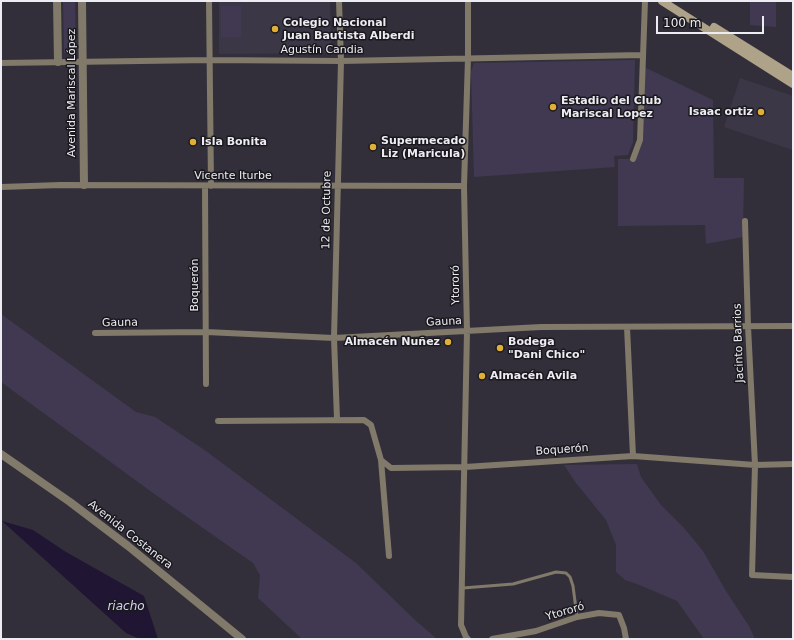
<!DOCTYPE html>
<meta charset="utf-8">
<style>
body{margin:0}
#map{position:relative;width:794px;height:640px;overflow:hidden;background:#322f3a;font-family:"DejaVu Sans",sans-serif}
canvas{display:block}
.frame{position:absolute;inset:0;border:2px solid #eeecf3;pointer-events:none}
.scale{position:absolute;left:656px;top:16px;width:108px;height:18px;box-sizing:border-box;border:2px solid #eeecf3;border-top:0;padding-left:5px;font-size:12px;line-height:14px;white-space:nowrap;color:#eeecf3;-webkit-text-stroke:3px #19181d;paint-order:stroke}
</style>
<div id="map">
<canvas width="794" height="640"></canvas>
<div class="frame"></div>
<div class="scale">100 m</div>
</div>
<script>
const g = document.querySelector('canvas').getContext('2d');
g.lineJoin = 'round';
function fill(path, color) {
  g.fillStyle = color;
  g.fill(path, 'evenodd');
}
function poly(rows) {
  const path = new Path2D();
  for (const r of rows) {
    path.moveTo(r[0], r[1]);
    for (let i = 2; i < r.length; i += 2) path.lineTo(r[i], r[i + 1]);
  }
  return path;
}
function trace(path, color, width, dash) {
  g.strokeStyle = color;
  g.lineWidth = width;
  g.lineCap = dash ? 'butt' : 'round';
  g.setLineDash(dash || []);
  g.stroke(path);
}
function write(font, color, halo, rows, align = 'center') {
  g.font = font + ' "DejaVu Sans",sans-serif';
  g.lineWidth = 3;
  g.setLineDash([]);
  g.textBaseline = 'middle';
  g.strokeStyle = halo;
  g.fillStyle = color;
  for (const [text, x, y, turn = 0] of rows) {
    g.save();
    g.translate(x, y);
    g.rotate((+turn || 0) * Math.PI / 180);
    g.textAlign = isNaN(turn) ? turn : align;
    if (halo) g.strokeText(text, 0, 0);
    g.fillText(text, 0, 0);
    g.restore();
  }
}
fill(poly([
 [219,1,330,1,331,53,219,54],
 [740,78,793,96,793,150,724,127]
]), '#3c3747');
fill(poly([
 [63,1,75,1,76,53,64,53],
 [750,1,776,1,776,27,750,25],
 [221,6,241,6,241,37,221,38],
 [635,60,633,142,628,155,614,156,615,167,474,177,471,72,474,63],
 [644,67,713,100,714,178,744,178,743,237,706,244,705,225,618,226,618,159,635,159,643,138],
 [1,314,136,412,155,417,206,451,356,563,414,619,437,639,302,639,258,598,260,575,253,563,153,493,1,382],
 [637,464,641,477,661,505,684,528,703,551,726,591,749,626,755,639,704,639,677,601,637,584,625,580,616,572,616,545,606,520,576,483,564,465]
]), '#403951');
fill(poly([
 [2,521,33,530,66,552,144,596,158,639,140,639,126,633]
]), '#201533');
trace(poly([
 [463,588,513,584,556,572,566,573,570,577,573,586,577,617]
]), '#817969', 3);
trace(poly([
 [209,1,211,186],
 [1,63,210,60,341,61,642,55],
 [633,159,640,140,645,1],
 [205,186,206,384],
 [1,187,60,185,464,186],
 [745,221,748,326,755,465,752,575,793,577],
 [627,327,633,456],
 [95,333,206,332,334,338,541,327,793,326],
 [337,419,334,338,341,61,339,1],
 [218,421,364,420,371,425,381,460,391,468,465,467,633,456,755,465,793,464],
 [381,460,389,556],
 [468,639,466,637,461,625,467,331,464,186,468,58,468,1],
 [492,639,536,631,577,617,599,613,619,615,624,628,626,639]
]), '#817969', 6);
trace(poly([
 [57,1,58,62],
 [82,1,84,185],
 [1,454,70,502,128,546,242,639]
]), '#817969', 8);
trace(poly([
 [662,1,793,84],
 [714,27,793,76]
]), '#aea288', 8);
for (const [x, y, r, color] of [
 [275,29,4,"#dfb034"],
 [553,107,4,"#dfb034"],
 [761,112,4,"#dfb034"],
 [193,142,4,"#dfb034"],
 [373,147,4,"#dfb034"],
 [448,342,4,"#dfb034"],
 [500,348,4,"#dfb034"],
 [482,376,4,"#dfb034"]
]) {
  const dot = new Path2D();
  dot.arc(x, y, r, 0, 2 * Math.PI);
  g.fillStyle = color;
  g.fill(dot);
  trace(dot, '#19181d', 1.5);
}
write('bold 11px', '#eeecf3', '#19181d', [
 ["Colegio Nacional",283,23],
 ["Juan Bautista Alberdi",283,36],
 ["Estadio del Club",561,101],
 ["Mariscal Lopez",561,114],
 ["Isaac ortiz",753,112,"right"],
 ["Supermecado",381,141],
 ["Liz (Maricula)",381,154],
 ["Isla Bonita",201,142],
 ["Almacén Nuñez",440,342,"right"],
 ["Bodega",508,342],
 ["\"Dani Chico\"",508,355],
 ["Almacén Avila",490,376]
], 'left');
write('11px', '#eeecf3', '#19181d', [
 ["Agustín Candia",322,50],
 ["Avenida Mariscal López",72,93,-90],
 ["Vicente Iturbe",233,176],
 ["12 de Octubre",327,210,-89],
 ["Boquerón",195,285,-90],
 ["Ytororó",456,285,-91],
 ["Gauna",444,322,-3],
 ["Gauna",120,323,-1],
 ["Jacinto Barrios",739,343,-92],
 ["Boquerón",562,450,-4],
 ["Avenida Costanera",130,535,38],
 ["Ytororó",565,612,-16]
]);
write('italic 12px', '#dbd1f6', '#19181d', [
 ["riacho",126,607]
]);
</script>
